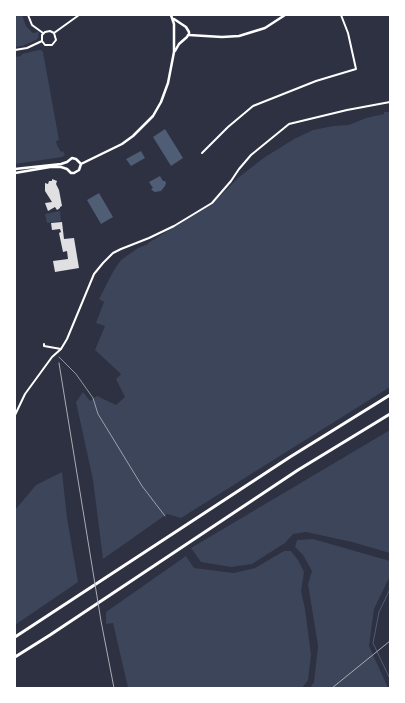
<!DOCTYPE html>
<style>
body{margin:0}
#map{position:relative;width:405px;height:703px;overflow:hidden;background:#2d3142;font-family:Barlow,sans-serif}
canvas{display:block}
.frame{position:absolute;inset:0;border:16px solid #fff;pointer-events:none}
</style>
<div id="map">
<canvas width="405" height="703"></canvas>
<div class="frame"></div>
</div>
<script>
const g = document.querySelector('canvas').getContext('2d');
g.lineJoin = 'round';
function fill(path, color) {
  g.fillStyle = color;
  g.fill(path, 'evenodd');
}
function poly(rows) {
  const path = new Path2D();
  for (const r of rows) {
    path.moveTo(r[0], r[1]);
    for (let i = 2; i < r.length; i += 2) path.lineTo(r[i], r[i + 1]);
  }
  return path;
}
function trace(path, color, width, dash) {
  g.strokeStyle = color;
  g.lineWidth = width;
  g.lineCap = dash ? 'butt' : 'round';
  g.setLineDash(dash || []);
  g.stroke(path);
}
fill(poly([
 [15,15,22,15,26,26,33,33,39,32,38,38,36,40,22,46,15,47],
 [39,50,41,50,43,52,59,140,56,141,57,145,61,152,63,151,65,155,62,157,15,164,15,57,21,56,22,54],
 [384,112,390,112,390,387,181,518,167,514,103,559,93,480,76,402,83,392,90,401,97,396,116,405,125,397,116,379,121,374,95,350,105,326,96,323,104,302,99,299,114,270,121,260,138,248,148,244,148,243,213,203,239,177,265,157,294,139,313,130,333,126,349,125,366,118,384,114],
 [60,211,61,221,47,223,45,214],
 [390,430,390,553,352,542,306,532,293,534,285,543,252,564,231,567,201,562,191,548],
 [62,472,67,518,78,582,15,625,15,510,36,485],
 [313,539,390,561,390,576,374,609,369,646,388,688,310,688,314,682,318,646,308,584,312,571,303,555,295,547,297,540],
 [284,551,291,551,298,560,304,572,301,591,305,609,311,655,308,680,302,688,128,688,113,623,106,624,106,612,186,556,194,568,234,573,255,568]
]), '#3c4559');
fill(poly([
 [165,129,183,158,171,166,153,137],
 [141,151,145,158,131,166,126,159],
 [160,176,163,181,165,181,166,183,165,186,161,191,155,192,153,191,151,189,153,188,149,182],
 [99,193,113,217,101,224,87,200]
]), '#4f5d75');
trace(poly([
 [390,589,379,612,373,643,390,679]
]), '#4f5d75', 1);
fill(poly([
 [52,179,57,181,56,184,59,190,62,206,60,207,60,208,57,210,55,207,48,211,45,203,52,202,45,191,45,183,48,184,49,181,52,181],
 [62,222,64,239,74,238,79,268,55,272,53,261,68,259,67,251,63,252,59,233,61,232,60,229,52,230,51,223]
]), '#e0e0e3');
trace(poly([
 [59,357,76,374,93,398,98,414,142,486,165,516]
]), '#fff', 0.5);
trace(poly([
 [28,15,32,25,43,33],
 [54,33,79,15],
 [42,41,45,45,52,45,56,40,54,33],
 [42,41,42,35,45,32,50,31,54,33],
 [15,50,27,48,42,41],
 [202,153,228,127,253,106,316,81,356,69,348,33,341,15],
 [15,296,15,307],
 [44,344,44,346,61,349],
 [15,415,25,394,52,357,61,349,67,339,94,274,103,263,113,253,121,249,149,238,174,226,212,203,231,181,239,169,251,155,289,124,347,110,390,102]
]), '#fff', 2);
trace(poly([
 [174,19,186,27,189,32,189,35],
 [189,35,222,37,239,36,265,28,285,15],
 [175,51,179,44,187,37,188,35],
 [81,164,122,144,133,136,153,116,161,102,168,83,174,52,174,24,171,15],
 [15,169,61,164,67,162,72,158,76,159,81,164],
 [15,173,50,167,61,167,67,169,71,173,74,173,79,170,81,164]
]), '#fff', 2.5);
trace(poly([
 [15,637,290,457,390,395],
 [15,657,50,635,298,470,390,414]
]), '#fff', 3);
trace(poly([
 [59,363,101,621,114,688],
 [332,688,390,641]
]), '#abadb3', 1);
</script>
